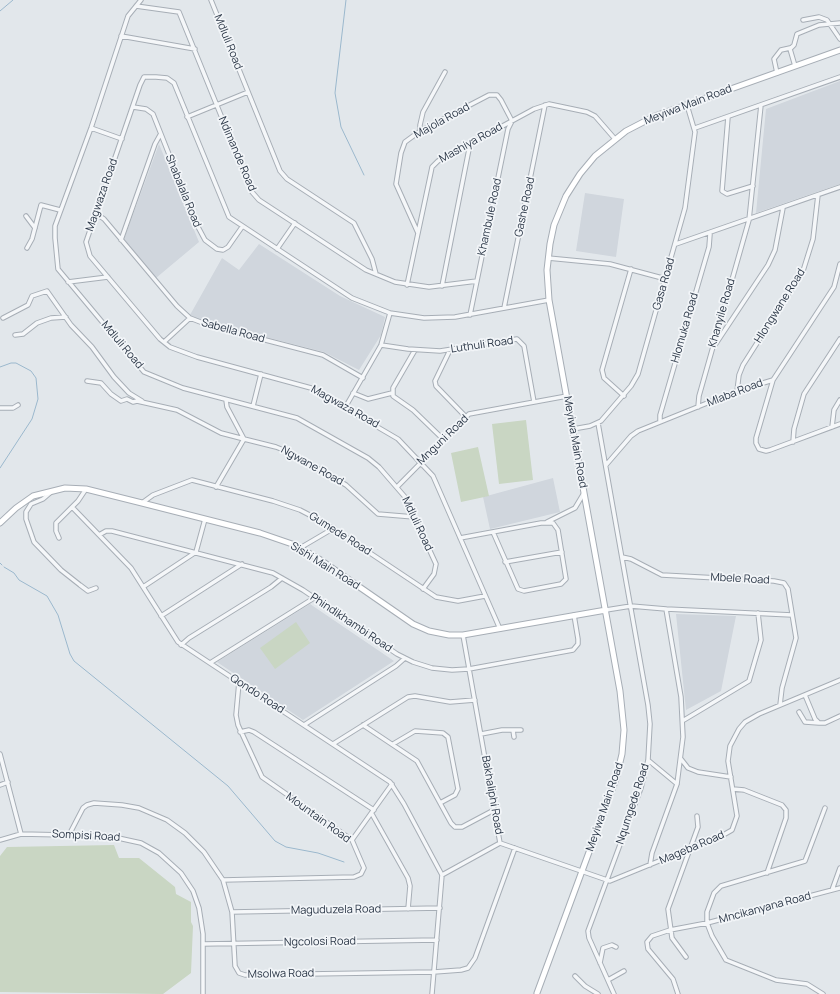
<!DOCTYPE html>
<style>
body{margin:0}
canvas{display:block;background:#e2e7eb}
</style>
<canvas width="840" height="994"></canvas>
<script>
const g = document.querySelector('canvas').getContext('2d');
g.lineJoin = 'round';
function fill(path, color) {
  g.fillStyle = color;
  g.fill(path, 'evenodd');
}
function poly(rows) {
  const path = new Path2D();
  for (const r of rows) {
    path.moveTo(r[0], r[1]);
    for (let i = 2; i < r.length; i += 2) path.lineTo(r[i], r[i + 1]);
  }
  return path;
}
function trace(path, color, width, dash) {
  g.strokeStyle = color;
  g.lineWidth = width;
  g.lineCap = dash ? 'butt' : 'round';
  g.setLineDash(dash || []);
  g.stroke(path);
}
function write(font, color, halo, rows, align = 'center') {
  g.font = font + ' Manrope,sans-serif';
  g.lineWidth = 3.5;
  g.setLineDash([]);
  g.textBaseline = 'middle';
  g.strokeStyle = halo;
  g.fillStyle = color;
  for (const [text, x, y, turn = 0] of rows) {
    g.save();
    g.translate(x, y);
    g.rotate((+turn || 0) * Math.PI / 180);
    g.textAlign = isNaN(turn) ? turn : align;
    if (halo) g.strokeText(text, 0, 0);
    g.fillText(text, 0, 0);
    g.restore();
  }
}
fill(poly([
 [840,81,840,184,756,213,766,109],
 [159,144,199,242,156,278,124,239],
 [585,193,624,199,616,257,576,251],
 [259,244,340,296,385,317,381,335,359,370,324,352,200,320,190,315,222,258,239,270],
 [553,478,560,512,490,529,483,497],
 [310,604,394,661,303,720,217,662],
 [676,614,736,616,721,691,686,710]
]), '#d0d6dd');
fill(poly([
 [526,420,533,480,499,484,492,424],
 [478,447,489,496,461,502,451,453],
 [296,622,310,643,275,669,260,648],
 [114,845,119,858,139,858,175,887,176,894,191,902,191,922,193,926,191,973,163,994,0,992,0,856,7,847]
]), '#c9d6c3');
trace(poly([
 [346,0,335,93,341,127,364,175],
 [0,11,13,0],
 [0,367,11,363,16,363,31,371,36,378,38,399,32,419,0,468],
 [0,563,2,565],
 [4,567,14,573,19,580,47,596,58,615,70,654,74,661,228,786,275,841,286,847,318,853,344,862]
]), '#9bb8cd', 1);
const street = poly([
 [141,0,128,16,91,128,55,226,55,238,58,269,144,372,183,388,297,418,368,458,379,467,405,497,436,564,434,574,423,589],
 [211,0,280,171,287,179,354,223,372,259,376,274],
 [136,6,179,12,252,192,259,200,366,270,395,282,429,287,477,281],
 [803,20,819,17,827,20,840,39],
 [121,36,195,49],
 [795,66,790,49,794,45,797,34,819,25,840,23],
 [777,73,774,59,781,50,790,48],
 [133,107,146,109,153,114,197,225,205,240,217,249,223,250,228,247,242,227],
 [187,117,248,92],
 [728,117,722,191,727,194,753,186],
 [91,128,122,139],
 [695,128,840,77],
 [420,131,420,125,423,112,445,72],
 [95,213,104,219,177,306,190,318,208,325,323,355,363,378],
 [26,216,35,228],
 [418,233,396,184,401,153,405,142,420,131,489,95,497,95,501,100,512,121,508,129,470,315],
 [121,240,155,144,160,135],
 [676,244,840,187],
 [27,248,32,239,41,205,60,210],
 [277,249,295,223],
 [548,258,610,264,666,279],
 [68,282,108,277],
 [407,285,431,172,432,167,438,161,534,109,549,104,587,112,595,116,615,139],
 [442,286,470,144],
 [504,308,545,105],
 [3,318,28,305,32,296,47,291,71,325,92,347,114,377,129,393,142,401],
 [15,335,23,334,37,323,51,318,66,317],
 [164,342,190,318],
 [381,345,408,349,440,351,517,339,524,346,534,402],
 [715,345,768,265,775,250,783,208],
 [415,350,393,388,393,396,413,410,443,439],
 [450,350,435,381,436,386,465,416],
 [773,380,756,438,756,443,759,449,766,451,770,450,840,424],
 [87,381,101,383,111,394,121,401,127,399,133,402,137,401,177,410,221,433,244,439,216,487],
 [737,391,739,375,743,365,803,271,813,239,818,195],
 [353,393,368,399,392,393],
 [624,396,604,378,602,370,631,269],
 [226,400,227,407,244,439,276,447,291,453,346,485,378,514,414,517],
 [253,406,261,374],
 [346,406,381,345,390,313],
 [698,407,699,396,749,220,761,105],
 [0,408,13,408,18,405],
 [660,421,660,415,709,247,710,234],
 [598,423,648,705,650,724,648,760,641,788,588,931,589,938,614,994],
 [832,427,834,410,840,400],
 [573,429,590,426,601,421,631,386,638,374,685,208,695,132,687,105],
 [793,442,794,429,804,394,840,339],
 [606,465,631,436,638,431,737,391,773,380,834,287,840,264],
 [398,486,469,414,567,396],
 [50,493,43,499,31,504,26,512,26,519,34,542,61,570,80,585,88,591,96,588],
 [142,503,153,495,192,480,273,501,300,510,325,523,436,597,458,601,485,596],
 [72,507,131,568,178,642,390,782,404,804,442,875],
 [547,522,575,508,584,493],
 [99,535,106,531,112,531,273,573,303,590,397,654,413,662,432,668,452,670,469,669,573,650,578,644,578,639,574,615],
 [59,538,56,531,56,523,78,501,86,489],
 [460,538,541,523,553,523,558,530,566,579,561,584,524,591,518,589,493,532],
 [300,548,334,528],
 [622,557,631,559,662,575,774,581,784,583,788,589,796,638,782,688,780,705],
 [505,562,562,552],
 [143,587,196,552,205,519],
 [606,610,631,606,666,609,792,615],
 [161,616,242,564],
 [500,629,433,476,398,439,311,388,197,357,170,347,160,339,90,256,86,242,140,85,144,77,156,77,167,78,174,83,229,217,352,298,390,313,424,318,455,317,549,300],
 [181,645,189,638,271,587,282,578],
 [210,663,314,598],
 [805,695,815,719,819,723,825,723,840,716],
 [799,712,805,722,819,723],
 [684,720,749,681,761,640,758,613],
 [304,725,396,666,405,658],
 [363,725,417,761,451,823,455,827,462,827,494,810],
 [513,730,514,737],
 [240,732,249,730,254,732,374,810],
 [481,734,502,730,521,730],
 [333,744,408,697,415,696,450,702,475,700],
 [393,744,415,731,443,733,448,737,458,789,455,795,440,803],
 [0,754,21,834],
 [681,759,688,768,698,772,731,777],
 [648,760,677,784],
 [0,785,8,782],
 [733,789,744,790,782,805,786,810,786,818,767,873],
 [372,814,408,878,410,886,408,909],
 [69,835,83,808,87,805,94,803,122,805,139,808,167,820,185,833,204,852,223,880,232,912,235,966,239,973,245,975,434,972,461,970,468,968,475,958,515,848],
 [0,840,21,834,109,836,141,843,159,853,181,873,193,891,199,908,203,934,203,994],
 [352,840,392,784],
 [500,843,610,881,725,834,732,830,737,816,728,761,730,746,739,729,745,722,759,714,840,680],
 [650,865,652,853,677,784,683,737,681,697,666,609],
 [223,880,354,877,361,874,364,868,352,840,262,777,238,725,236,715,239,682],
 [832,890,840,868],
 [232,912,440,908],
 [203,944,437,940],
 [686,957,672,938,668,909,698,827,697,816],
 [600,963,603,948,612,945,616,947],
 [575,976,585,986,598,994],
 [608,980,624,971],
 [432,994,442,875,500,843,463,635],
 [678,994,673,979,648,949,647,942,652,936,670,930,707,923,840,888],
 [823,994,807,984,776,980,726,960,712,936,707,923,707,912,714,893,721,886,805,861,825,808]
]);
const secondary = poly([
 [0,523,16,508,33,496,65,488,86,489,142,503,260,533,295,545,319,559,413,624,429,631,449,635,463,635,606,610],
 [537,993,616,779,622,754,624,730,620,691,549,300,547,270,550,244,554,225,566,196,580,174,595,156,626,131,655,116,840,50]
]);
trace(street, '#a7aeb6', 5.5);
trace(secondary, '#a7aeb6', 7);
trace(street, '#f5f7f9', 3.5);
trace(secondary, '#fff', 5);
write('11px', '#293545', '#f2f5f8', [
 ["Mdluli Road",228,42,68],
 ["Meyiwa Main Road",688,105,-21],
 ["Majola Road",442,121,-29],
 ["Mashiya Road",471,143,-29],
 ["Ndimande Road",237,154,67],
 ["Shabalala Road",183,191,68],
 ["Magwaza Road",102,195,-71],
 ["Gashe Road",525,207,-78],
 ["Khambule Road",490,217,-78],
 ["Gasa Road",664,284,-74],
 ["Hlongwane Road",780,306,-58],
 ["Khanyile Road",722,313,-74],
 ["Hlomuka Road",685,328,-74],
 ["Sabella Road",233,331,15],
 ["Mdluli Road",122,345,50],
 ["Luthuli Road",482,345,-8],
 ["Mlaba Road",735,393,-21],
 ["Magwaza Road",345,407,29],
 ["Mnguni Road",443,440,-44],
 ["Meyiwa Main Road",575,442,80],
 ["Ngwane Road",312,466,29],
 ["Mdluli Road",417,524,65],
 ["Gumede Road",340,534,32],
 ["Sishi Main Road",325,566,32],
 ["Mbele Road",740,579,3],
 ["Phindikhambi Road",351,623,34],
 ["Qondo Road",257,694,33],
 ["Bakhaliphi Road",492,795,80],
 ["Nqumgede Road",633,804,-72],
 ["Meyiwa Main Road",605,807,-71],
 ["Mountain Road",318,818,36],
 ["Sompisi Road",86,836,3],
 ["Mageba Road",692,848,-23],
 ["Mncikanyana Road",765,908,-15],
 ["Maguduzela Road",336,910,-1],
 ["Ngcolosi Road",320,942,-1],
 ["Msolwa Road",281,974,-1]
]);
</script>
